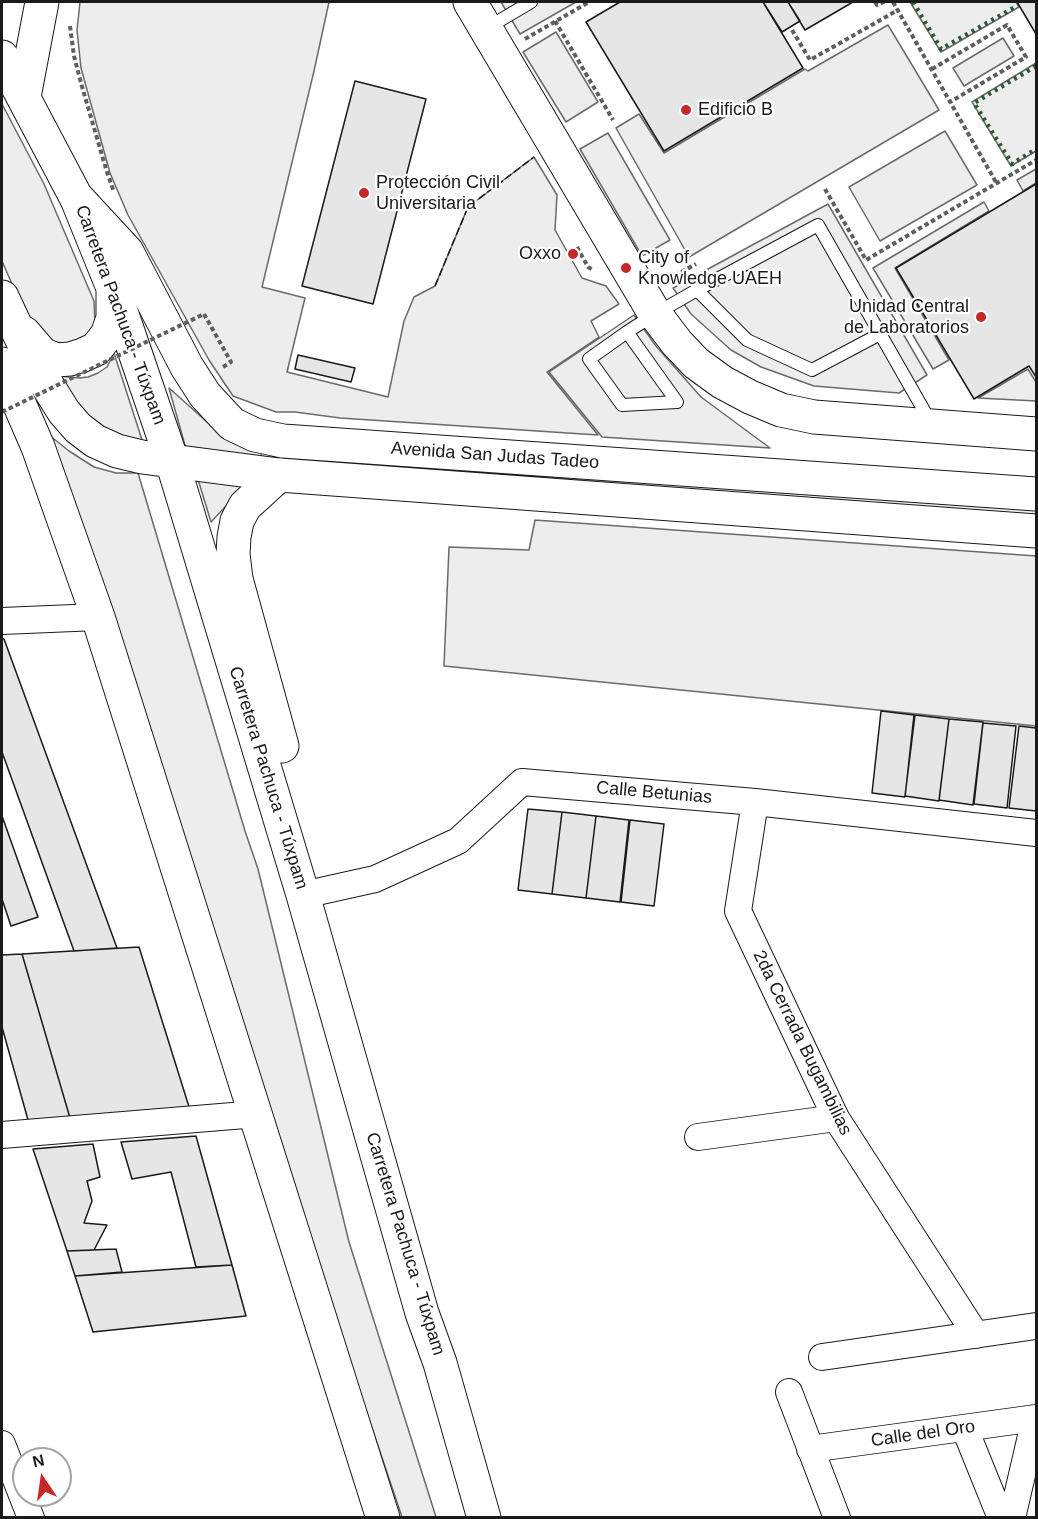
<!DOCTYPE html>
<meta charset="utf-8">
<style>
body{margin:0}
#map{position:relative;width:1038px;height:1519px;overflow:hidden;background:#fff;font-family:Arial,sans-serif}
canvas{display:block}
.frame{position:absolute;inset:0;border:3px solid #1a1a1a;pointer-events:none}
.north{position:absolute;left:12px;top:1447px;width:60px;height:60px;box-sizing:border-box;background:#fff;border:2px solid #a3a3a3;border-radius:50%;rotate:347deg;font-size:16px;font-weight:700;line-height:24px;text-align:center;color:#1a1a1a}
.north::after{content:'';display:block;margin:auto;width:21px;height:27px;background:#c62828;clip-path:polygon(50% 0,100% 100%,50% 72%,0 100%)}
</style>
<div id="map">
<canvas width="1038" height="1519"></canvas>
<div class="frame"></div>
<div class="north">N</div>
</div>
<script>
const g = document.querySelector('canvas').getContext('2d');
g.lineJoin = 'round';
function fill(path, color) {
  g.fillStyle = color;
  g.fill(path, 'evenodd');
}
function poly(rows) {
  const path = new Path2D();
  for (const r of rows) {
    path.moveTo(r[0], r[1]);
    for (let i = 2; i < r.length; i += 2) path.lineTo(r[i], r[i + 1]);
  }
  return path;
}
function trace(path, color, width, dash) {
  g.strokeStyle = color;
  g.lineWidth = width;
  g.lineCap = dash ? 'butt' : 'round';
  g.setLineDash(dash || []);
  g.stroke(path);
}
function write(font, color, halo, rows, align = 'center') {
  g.font = font + ' Arial,sans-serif';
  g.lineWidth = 4.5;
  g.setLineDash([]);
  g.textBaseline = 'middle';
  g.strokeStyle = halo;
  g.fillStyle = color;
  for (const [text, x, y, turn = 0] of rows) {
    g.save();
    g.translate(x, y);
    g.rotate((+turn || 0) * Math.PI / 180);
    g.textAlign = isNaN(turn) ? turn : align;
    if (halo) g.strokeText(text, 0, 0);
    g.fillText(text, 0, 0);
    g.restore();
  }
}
const built = poly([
 [80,2,329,2,314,71,262,287,305,298,287,372,388,397,404,321,414,297,435,286,468,207,534,157,557,195,555,230,582,278,606,286,619,304,591,321,599,337,547,372,598,435,340,418,295,412,276,412,233,396,209,360,128,215,110,173,81,68,77,30,80,2],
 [501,2,576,2,520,34,501,2],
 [910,2,1016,2,1019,7,941,52,910,2],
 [888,25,939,110,689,257,616,128,639,114,664,153,805,69,808,71,888,25],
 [556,32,598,102,566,122,523,52,556,32],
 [1003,38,1014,56,964,86,953,68,1003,38],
 [1036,63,1036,151,1011,166,972,102,1036,63],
 [2,104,44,184,94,301,95,323,86,337,71,344,55,342,37,331,22,307,2,261,2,104],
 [945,131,977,185,880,241,849,187,945,131],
 [608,133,670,240,642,256,580,149,608,133],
 [1036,169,1036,183,1023,191,1017,180,1036,169],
 [984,202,989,211,895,268,949,360,933,369,873,268,984,202],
 [828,204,927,375,899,393,814,386,761,367,731,350,691,314,673,288,828,204],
 [634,315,656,346,701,397,770,448,602,437,549,372,634,315],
 [114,353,143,443,126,439,106,429,85,416,59,376,79,378,88,377,98,373,107,367,114,353],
 [1028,369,1036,382,1036,401,978,398,1028,369],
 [169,388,225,438,262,450,261,457,186,449,169,388],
 [49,435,69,451,94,467,116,473,138,473,245,831,258,869,349,1242,436,1517,402,1517,313,1253,49,435],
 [409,464,1036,508,1036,516,409,472,409,464],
 [197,476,259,481,239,492,211,522,197,476],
 [535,520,1036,556,1036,726,444,666,449,547,529,550,535,520]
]);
fill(built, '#ededed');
trace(built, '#6a6a6a', 1.5);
const building = poly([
 [620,2,763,2,803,68,664,151,586,22,620,2],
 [763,2,788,2,800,21,782,32,763,2],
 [788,2,853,2,805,30,788,2],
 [1017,2,1036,2,1036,34,1017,2],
 [355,81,426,99,373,304,302,286,355,81],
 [1036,184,1036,377,1029,366,974,399,896,268,1036,184],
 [298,355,355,368,351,382,295,369,298,355],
 [2,639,4,639,117,948,74,951,2,752,2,639],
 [881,711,914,715,905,797,872,793,881,711],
 [915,715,949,719,939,801,905,796,915,715],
 [949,719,983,722,973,805,939,800,949,719],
 [983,723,1016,726,1007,808,974,804,983,723],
 [1019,726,1036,728,1036,811,1009,808,1019,726],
 [528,809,562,812,552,894,518,890,528,809],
 [562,812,596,816,586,898,552,894,562,812],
 [2,816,38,917,11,926,2,899,2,816],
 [596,816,629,820,620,902,586,898,596,816],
 [630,820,664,824,654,906,621,902,630,820],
 [139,947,190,1110,70,1118,22,954,139,947],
 [22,954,70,1118,28,1120,2,1027,2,955,22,954],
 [196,1136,232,1265,196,1267,171,1172,132,1179,121,1142,196,1136],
 [93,1144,100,1177,87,1181,92,1201,84,1223,107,1225,94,1250,67,1251,33,1149,93,1144],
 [116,1249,122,1272,75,1276,67,1251,116,1249],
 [232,1265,246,1316,93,1332,75,1276,232,1265]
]);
fill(building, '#e6e6e6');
trace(building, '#1a1a1a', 1.5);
const lane = poly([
 [487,28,531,2],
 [697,290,747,340,812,370,880,334],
 [627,332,677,402,622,405,589,359,627,332,655,314,697,290,818,225,930,421]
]);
const street = poly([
 [2,621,98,617],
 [755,802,738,911,836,1118,976,1335],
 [303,895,375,879,458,841,522,782,755,802,1036,833],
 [2,1135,257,1114],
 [698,1137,836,1118],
 [822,1357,1036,1326],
 [789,1392,837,1518],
 [965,1429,1001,1518],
 [2,1444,31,1518],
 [810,1449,1036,1418],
 [1012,1518,1035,1419]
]);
const secondary = poly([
 [470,2,655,314,677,343,696,363,722,382,750,397,781,410,814,417,1036,434],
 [24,97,42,2],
 [78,199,127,252,187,367,205,395,232,424,255,435,283,441,1036,494],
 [172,461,279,475,1036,531]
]);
const primary = poly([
 [2,57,77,199,113,288,172,461,303,895,422,1313,440,1363,484,1518],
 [2,297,31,359,64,412,78,428,95,441,117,451,142,457,172,461],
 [24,333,42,354,56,360,70,359,83,355,96,349,107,335,113,318,113,292],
 [2,364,38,447,98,617,383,1518],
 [279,475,245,506,237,521,234,537,233,554,236,579,282,746]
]);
trace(lane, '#1a1a1a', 14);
trace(street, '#1a1a1a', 28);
trace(secondary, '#1a1a1a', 35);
trace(primary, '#1a1a1a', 35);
trace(poly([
 [875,2,877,5,884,2],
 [893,2,997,184],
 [555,21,613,120],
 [70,26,74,56,81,83,106,169,114,192],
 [792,30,810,60,898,10],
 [525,39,589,2],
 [932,69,1007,25,1026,57,950,102],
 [825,189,866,260,1036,160],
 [577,247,588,267,593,270],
 [668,279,696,264],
 [204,314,231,362,223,367]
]), '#5f5f5f', 4, [4.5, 3]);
trace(lane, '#fff', 12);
trace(street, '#fff', 26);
trace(secondary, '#fff', 33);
trace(primary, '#fff', 33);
trace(poly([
 [2,412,204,314]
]), '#5f5f5f', 4, [4.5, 3]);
trace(poly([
 [913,2,941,49,1017,6],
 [1036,66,974,103,1012,164,1036,149]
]), '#2b5a34', 4.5, [3, 4.5]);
trace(poly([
 [435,286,468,207,534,157]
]), '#1a1a1a', 1.5, [8, 3]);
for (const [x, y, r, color] of [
 [686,110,6,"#c62828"],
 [364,193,6,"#c62828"],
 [573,254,6,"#c62828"],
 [626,268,6,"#c62828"],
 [981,317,6,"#c62828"]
]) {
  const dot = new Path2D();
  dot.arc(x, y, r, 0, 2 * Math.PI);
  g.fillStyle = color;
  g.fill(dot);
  trace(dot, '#fff', 2);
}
write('18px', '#1a1a1a', '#fff', [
 ["Edificio B",698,110],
 ["Protección Civil",376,183],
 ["Universitaria",376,204],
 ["Oxxo",561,254,"right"],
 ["City of",638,258],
 ["Knowledge UAEH",638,279],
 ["Unidad Central",969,307,"right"],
 ["de Laboratorios",969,328,"right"]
], 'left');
write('18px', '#1a1a1a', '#fff', [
 ["Carretera Pachuca - Túxpam",120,315,70],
 ["Avenida San Judas Tadeo",495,456,4],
 ["Carretera Pachuca - Túxpam",268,778,73],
 ["Calle Betunias",654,793,5],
 ["2da Cerrada Bugambilias",802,1043,64],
 ["Carretera Pachuca - Túxpam",405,1244,73],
 ["Calle del Oro",923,1434,-8]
]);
</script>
